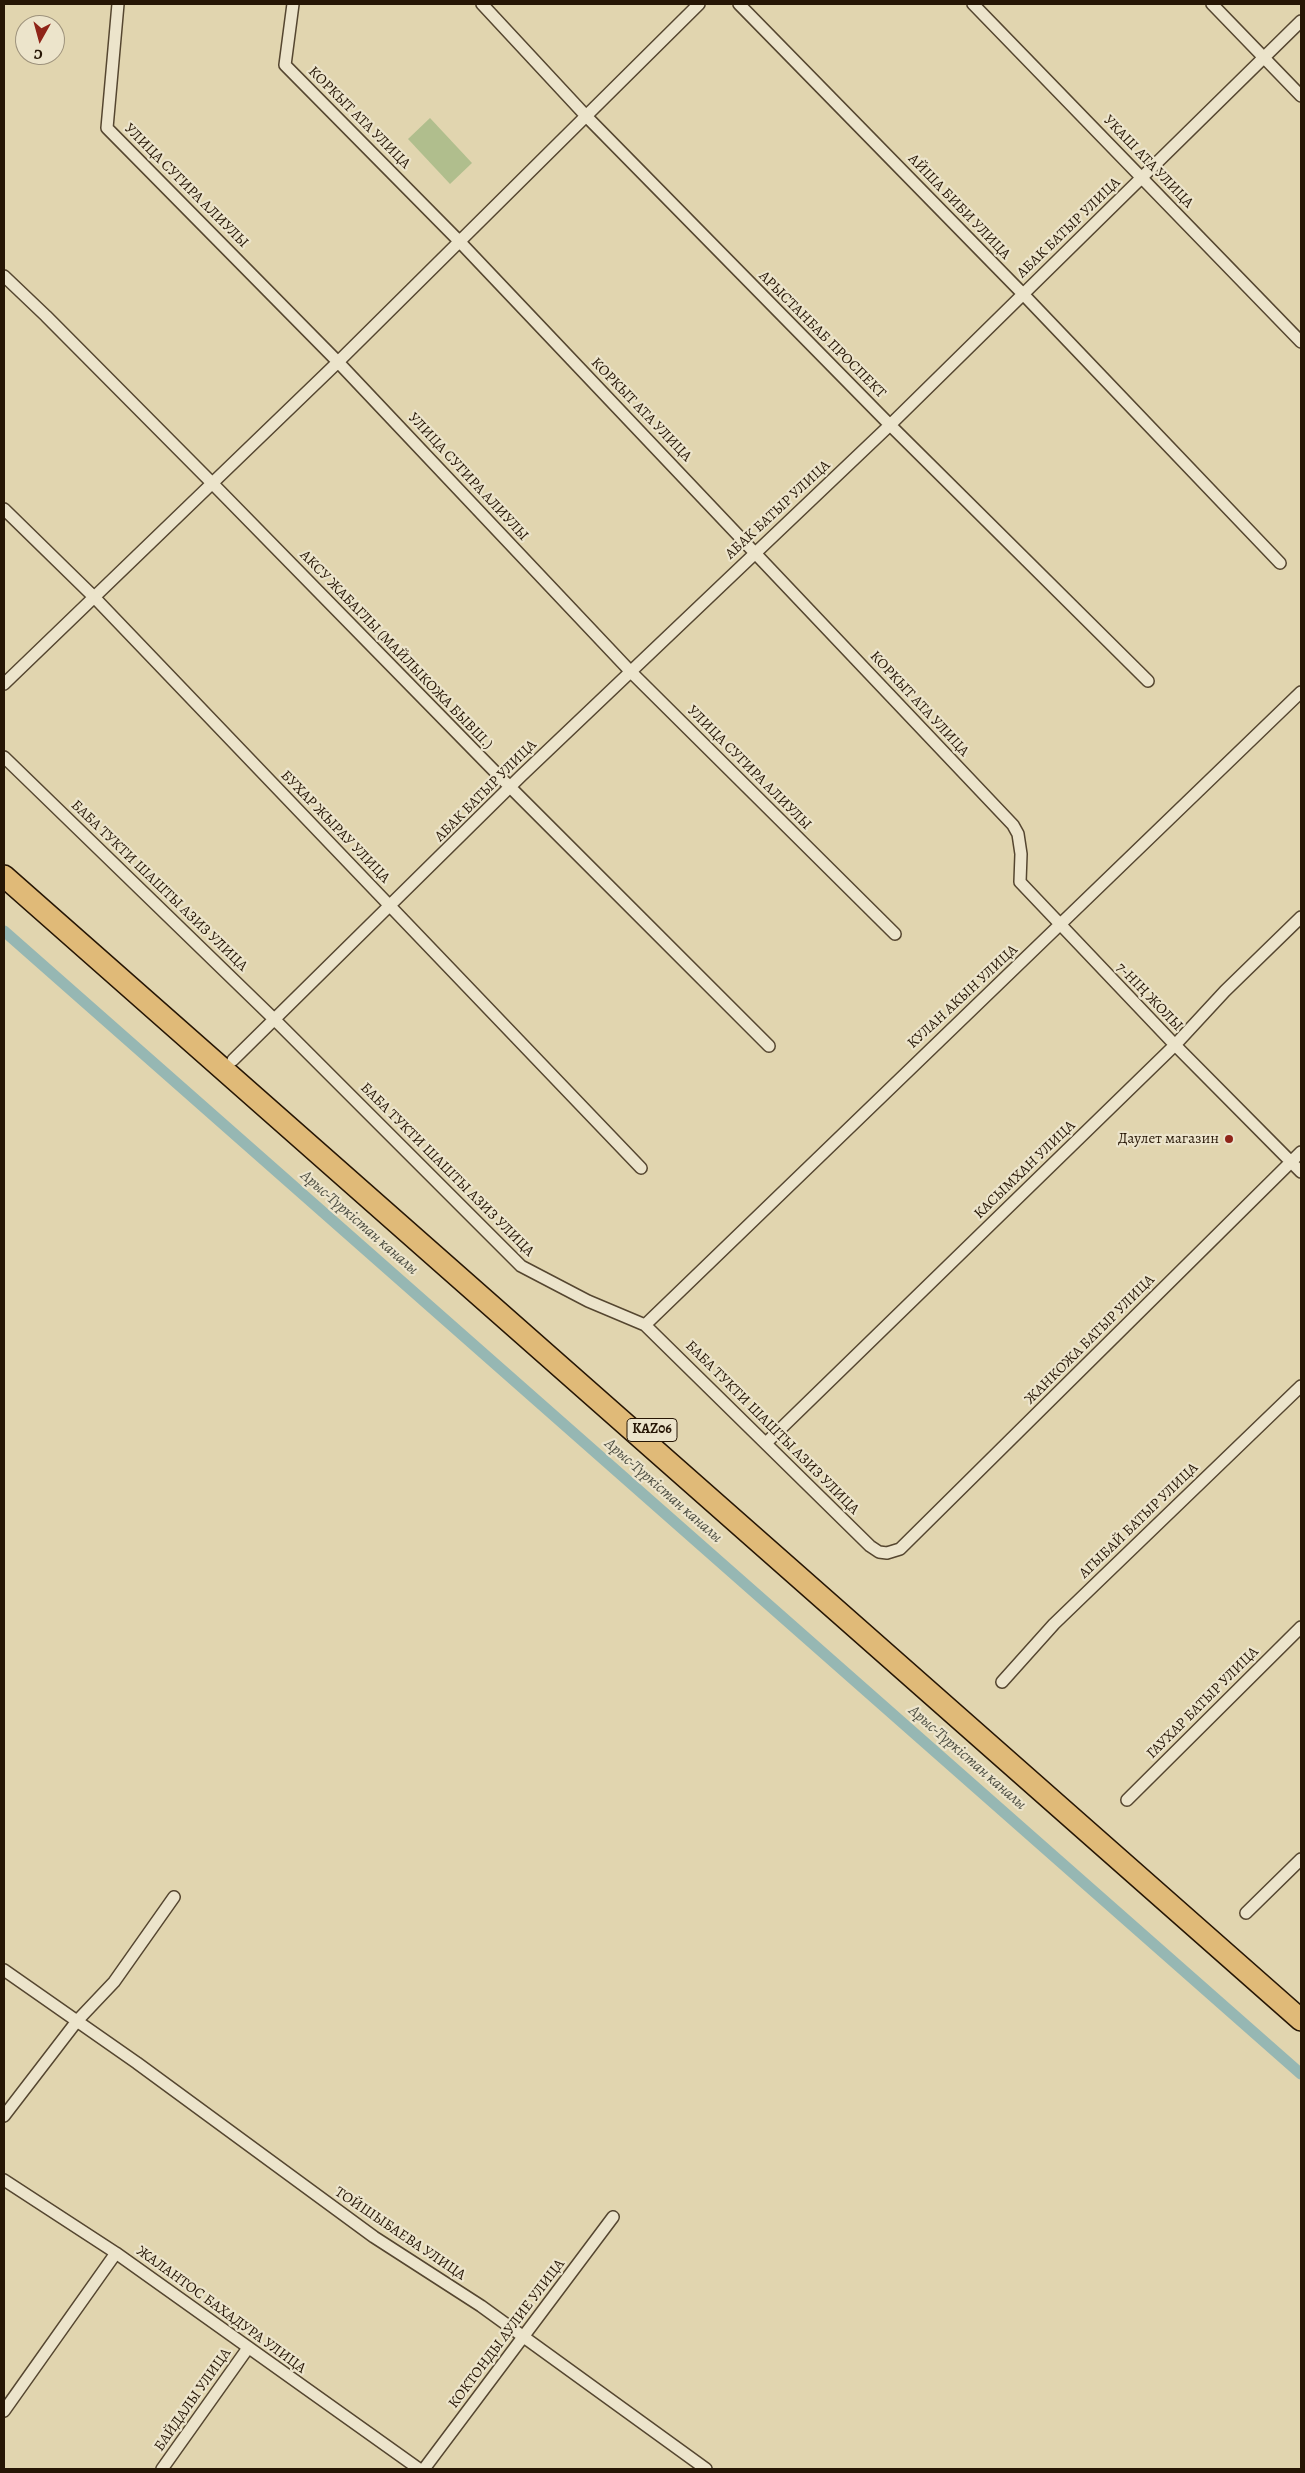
<!DOCTYPE html>
<meta charset="utf-8">
<style>
body{margin:0}
#map{position:relative;width:1305px;height:2473px;overflow:hidden;background:#e1d5af;font-family:Alegreya,serif}
canvas{display:block}
.frame{position:absolute;inset:0;border:5px solid #261605;pointer-events:none}
.north{position:absolute;left:15px;top:15px;width:50px;height:50px;box-sizing:border-box;background:#ece4cb;border:1px solid #9d927c;border-radius:50%;rotate:187deg;font-size:14px;font-weight:700;line-height:20px;text-align:center;color:#261605}
.north::after{content:'';display:block;margin:auto;width:18px;height:22px;background:#8f2418;clip-path:polygon(50% 0,100% 100%,50% 72%,0 100%)}
</style>
<div id="map">
<canvas width="1305" height="2473"></canvas>
<div class="frame"></div>
<div class="north">С</div>
</div>
<script>
const g = document.querySelector('canvas').getContext('2d');
g.lineJoin = 'round';
function fill(path, color) {
  g.fillStyle = color;
  g.fill(path, 'evenodd');
}
function poly(rows) {
  const path = new Path2D();
  for (const r of rows) {
    path.moveTo(r[0], r[1]);
    for (let i = 2; i < r.length; i += 2) path.lineTo(r[i], r[i + 1]);
  }
  return path;
}
function trace(path, color, width, dash) {
  g.strokeStyle = color;
  g.lineWidth = width;
  g.lineCap = dash ? 'butt' : 'round';
  g.setLineDash(dash || []);
  g.stroke(path);
}
function write(font, color, halo, rows, align = 'center') {
  g.font = font + ' Alegreya,serif';
  g.lineWidth = 4.5;
  g.setLineDash([]);
  g.textBaseline = 'middle';
  g.strokeStyle = halo;
  g.fillStyle = color;
  for (const [text, x, y, turn = 0] of rows) {
    g.save();
    g.translate(x, y);
    g.rotate((+turn || 0) * Math.PI / 180);
    g.textAlign = isNaN(turn) ? turn : align;
    if (halo) g.strokeText(text, 0, 0);
    g.fillText(text, 0, 0);
    g.restore();
  }
}
fill(poly([
 [430,118,472,163,450,184,408,139]
]), '#b0be8d');
trace(poly([
 [4,931,1301,2074]
]), '#96b7b3', 11);
const street = poly([
 [118,4,107,128,338,362,631,672,895,934],
 [293,4,285,65,459,241,1013,825,1018,834,1021,854,1020,882,1175,1045,1301,1172],
 [482,4,587,117,890,425,1148,681],
 [739,4,1023,294,1280,563],
 [973,4,1301,342],
 [1212,4,1301,96],
 [4,276,46,316,212,483,510,787,769,1046],
 [4,509,94,597,641,1168],
 [4,684,338,362,699,4],
 [4,757,275,1020,521,1266,588,1301,645,1325,870,1546,879,1552,887,1553,900,1549,1301,1152],
 [233,1060,521,776,890,425,1301,21],
 [645,1325,1301,692],
 [766,1443,1175,1045,1225,991,1301,917],
 [1002,1682,1054,1624,1301,1386],
 [1127,1800,1301,1627],
 [1246,1913,1301,1859],
 [4,1970,137,2063,374,2237,481,2306,706,2469],
 [4,2116,77,2021,114,1982,174,1897],
 [4,2180,116,2253,419,2469],
 [4,2411,116,2253],
 [162,2469,248,2348],
 [424,2469,613,2217]
]);
const highway = poly([
 [4,876,1301,2020]
]);
trace(street, '#554630', 14);
trace(highway, '#261605', 24);
trace(street, '#ece4cb', 11);
trace(highway, '#e0ba78', 21);
for (const [x, y, r, color] of [
 [1229,1139,5,"#8f2418"]
]) {
  const dot = new Path2D();
  dot.arc(x, y, r, 0, 2 * Math.PI);
  g.fillStyle = color;
  g.fill(dot);
  trace(dot, '#ece4cb', 2);
}
for (const [x, y, w] of [
 [652,1430,50]
]) {
  const box = new Path2D();
  box.roundRect(x - w / 2, y - 11.5, w, 23, 4);
  g.fillStyle = '#ece4cb';
  g.fill(box);
  trace(box, '#261605', 1);
}
write('bold 14px', '#261605', null, [
 ["KАZ06",652,1430]
]);
write('15px', '#261605', '#ece4cb', [
 ["КОРКЫТ АТА УЛИЦА",359,118,45],
 ["УКАШ АТА УЛИЦА",1148,162,46],
 ["УЛИЦА СУГИРА АЛИУЛЫ",186,186,45],
 ["АЙША БИБИ УЛИЦА",959,207,46],
 ["АБАК БАТЫР УЛИЦА",1069,228,-44],
 ["АРЫСТАНБАБ ПРОСПЕКТ",822,335,45],
 ["КОРКЫТ АТА УЛИЦА",641,410,46],
 ["УЛИЦА СУГИРА АЛИУЛЫ",468,477,47],
 ["АБАК БАТЫР УЛИЦА",778,510,-43],
 ["АКСУ ЖАБАГЛЫ (МАЙЛЫКОЖА БЫВШ.)",396,650,46],
 ["КОРКЫТ АТА УЛИЦА",919,704,47],
 ["УЛИЦА СУГИРА АЛИУЛЫ",749,768,45],
 ["АБАК БАТЫР УЛИЦА",486,791,-45],
 ["БУХАР ЖЫРАУ УЛИЦА",335,827,46],
 ["БАБА ТУКТИ ШАШТЫ АЗИЗ УЛИЦА",159,886,44],
 ["КУЛАН АКЫН УЛИЦА",963,997,-43],
 ["7-НІҢ ЖОЛЫ",1149,997,46],
 ["БАБА ТУКТИ ШАШТЫ АЗИЗ УЛИЦА",447,1170,45],
 ["КАСЫМХАН УЛИЦА",1025,1170,-44],
 ["ЖАНКОЖА БАТЫР УЛИЦА",1090,1340,-45],
 ["БАБА ТУКТИ ШАШТЫ АЗИЗ УЛИЦА",772,1428,45],
 ["АГЫБАЙ БАТЫР УЛИЦА",1139,1521,-44],
 ["ГАУХАР БАТЫР УЛИЦА",1203,1703,-45],
 ["ТОЙШЫБАЕВА УЛИЦА",400,2234,34],
 ["ЖАЛАНТОС БАХАДУРА УЛИЦА",221,2310,36],
 ["КОКТОНДЫ АУЛИЕ УЛИЦА",507,2334,-53],
 ["БАЙДАЛЫ УЛИЦА",193,2400,-55]
]);
write('15px', '#261605', '#ece4cb', [
 ["Даулет магазин",1219,1139]
], 'right');
write('italic 16px', '#4d4e42', '#ece4cb', [
 ["Арыс-Түркістан каналы",359,1223,41],
 ["Арыс-Түркістан каналы",663,1491,41],
 ["Арыс-Түркістан каналы",967,1758,41]
]);
</script>
